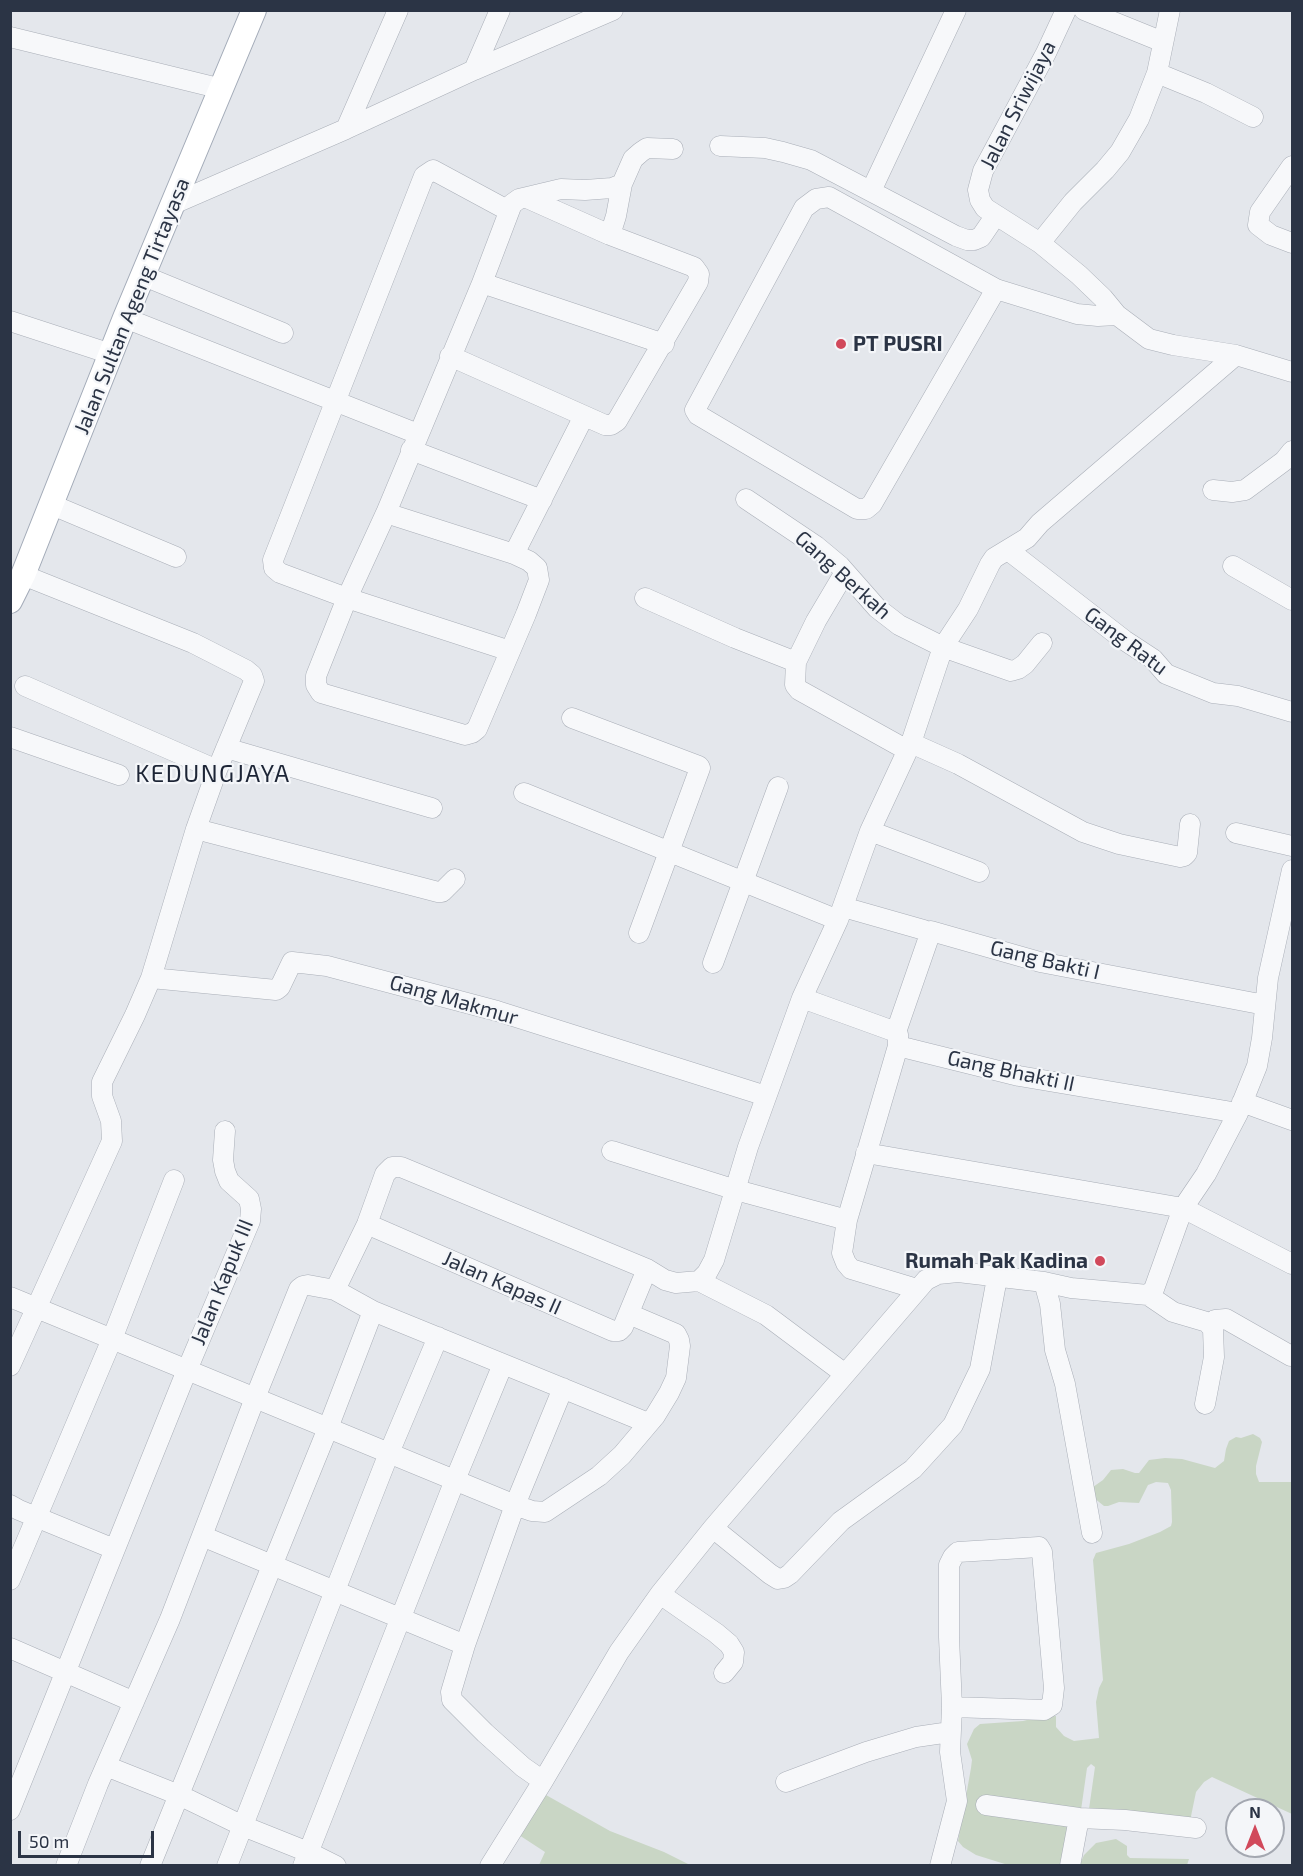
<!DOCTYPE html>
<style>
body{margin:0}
#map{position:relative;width:1303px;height:1876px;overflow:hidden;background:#e4e7ec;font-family:"Exo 2",sans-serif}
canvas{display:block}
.frame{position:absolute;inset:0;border:12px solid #2b3445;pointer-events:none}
.north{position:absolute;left:1225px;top:1798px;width:60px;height:60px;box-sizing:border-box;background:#f4f6f9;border:2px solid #a4a8b1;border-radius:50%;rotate:0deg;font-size:16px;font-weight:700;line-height:24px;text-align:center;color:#2b3445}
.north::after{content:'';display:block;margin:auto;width:21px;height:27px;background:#d1495b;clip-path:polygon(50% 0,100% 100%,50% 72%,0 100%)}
.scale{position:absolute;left:18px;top:1831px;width:136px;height:27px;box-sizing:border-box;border:3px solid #2b3445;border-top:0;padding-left:8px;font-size:18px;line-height:21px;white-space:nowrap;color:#2b3445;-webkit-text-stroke:4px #f4f6f9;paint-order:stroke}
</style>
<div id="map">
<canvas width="1303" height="1876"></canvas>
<div class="frame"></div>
<div class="north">N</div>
<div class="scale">50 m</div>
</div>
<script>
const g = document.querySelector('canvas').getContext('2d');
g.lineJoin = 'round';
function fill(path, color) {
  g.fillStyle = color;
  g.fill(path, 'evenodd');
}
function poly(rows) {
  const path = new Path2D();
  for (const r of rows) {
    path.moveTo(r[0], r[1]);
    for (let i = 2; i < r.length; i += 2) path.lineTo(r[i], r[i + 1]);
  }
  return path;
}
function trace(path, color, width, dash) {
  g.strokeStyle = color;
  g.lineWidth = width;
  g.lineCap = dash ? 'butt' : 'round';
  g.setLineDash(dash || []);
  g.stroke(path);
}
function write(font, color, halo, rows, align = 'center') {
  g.font = font + ' "Exo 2",sans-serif';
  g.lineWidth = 4.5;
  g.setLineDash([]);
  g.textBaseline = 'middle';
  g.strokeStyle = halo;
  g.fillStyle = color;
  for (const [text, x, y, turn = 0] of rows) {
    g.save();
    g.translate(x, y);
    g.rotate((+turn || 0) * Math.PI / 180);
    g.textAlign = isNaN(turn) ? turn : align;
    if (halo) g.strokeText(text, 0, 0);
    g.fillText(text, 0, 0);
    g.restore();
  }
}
fill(poly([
 [1253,1434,1260,1438,1262,1442,1256,1466,1256,1474,1259,1482,1292,1482,1292,1814,1212,1777,1204,1782,1196,1792,1190,1821,1089,1809,1095,1767,1091,1764,1087,1768,1081,1810,1072,1823,1065,1865,1008,1865,976,1855,963,1847,958,1841,971,1768,972,1760,967,1744,974,1729,980,1724,1023,1721,1039,1717,1056,1716,1056,1727,1064,1736,1074,1741,1099,1738,1096,1702,1099,1688,1103,1680,1093,1560,1096,1553,1129,1544,1160,1532,1171,1526,1172,1522,1171,1490,1168,1483,1156,1482,1148,1485,1139,1503,1119,1502,1108,1506,1104,1506,1094,1498,1093,1487,1103,1480,1111,1470,1123,1469,1135,1473,1139,1473,1149,1460,1165,1458,1182,1459,1215,1468,1224,1461,1226,1449,1229,1441,1236,1437,1241,1438],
 [546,1795,610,1831,664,1852,690,1865,539,1865,545,1852,519,1835],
 [1116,1839,1127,1846,1127,1855,1130,1858,1189,1859,1187,1865,1079,1866,1084,1855,1096,1843]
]), '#c9d6c5');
const minor = poly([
 [1066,10,1046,53,983,171,978,190,980,200,985,208,1040,243,1079,275,1103,298,1117,315,1149,339,1173,345,1236,355,1292,372],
 [1084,10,1163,42],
 [10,37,222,89],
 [474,70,500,10],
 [1157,73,1206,93,1253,117],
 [346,129,474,70,613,10],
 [720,146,765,148,783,152,811,160,956,236,967,240,974,240,981,237,996,215],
 [1292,166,1260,212,1258,225,1271,235,1292,243],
 [871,191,956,10],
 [173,204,346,129,398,10],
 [509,211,433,170,424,176,273,560,274,568,280,573,347,598,510,651],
 [610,235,616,216,622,184],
 [1040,243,1073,202,1105,170,1120,152,1139,119,1157,73,1170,10],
 [144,276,283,333],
 [482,283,664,344],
 [996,289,872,504,866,509,857,509,698,415,695,410,804,208,816,199,829,197,996,289,1077,314,1098,316,1117,315],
 [125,318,418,434],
 [10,321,111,354],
 [450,356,605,425,611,425,617,421,698,282,699,274,694,267,610,235,527,198],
 [411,450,542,500],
 [1213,490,1232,492,1245,490,1284,461,1292,451],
 [746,499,816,546,840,566,877,608,899,625,943,647,1011,671,1018,669,1025,664,1042,643],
 [50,504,176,557],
 [386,513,514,554,529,561,537,568,539,580,526,614,477,729,472,733,465,735,321,693,316,685,316,676,347,598,386,513,482,283,512,204,519,199,561,189,585,190,612,188,622,184,633,159,641,152,647,148,673,149],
 [1008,550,1124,640,1153,659,1166,674,1213,693,1238,696,1292,712],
 [514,554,584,416],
 [1233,566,1292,600],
 [845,572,816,621,796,662,795,685,799,690,907,750],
 [645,598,735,638,796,662],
 [25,686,217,770],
 [572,718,699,766,700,768,639,933],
 [10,737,119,775],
 [911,743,958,764,1083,832,1119,844,1180,857,1184,856,1187,853,1190,824],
 [226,748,432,808],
 [524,793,838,920],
 [196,829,438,892,442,892,455,879],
 [870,831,979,872],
 [1236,833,1292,846],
 [843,907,924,930],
 [713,963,778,787],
 [151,978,276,990,280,987,292,962,327,966,497,1011,766,1096],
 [802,998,896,1032,898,1034,898,1046,847,1220],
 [896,1032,931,931,1040,962,1265,1005],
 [898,1046,1019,1076,1238,1113],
 [1242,1102,1292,1120],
 [612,1151,736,1190,847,1220,842,1253,846,1263,851,1269,917,1289],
 [866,1153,1183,1208,1292,1264],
 [367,1224,613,1331,619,1331,623,1327,647,1269,665,1280,676,1283,699,1281,707,1273,714,1260,748,1147,802,998,838,920,870,831,911,743,943,647,968,609,990,564,994,558,1027,538,1040,523,1236,355],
 [699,1281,766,1315,845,1374],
 [1044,1282,1050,1304,1055,1350,1065,1384,1092,1533],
 [335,1290,367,1224,385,1174,392,1167,401,1167,647,1269],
 [1148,1295,1173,1312,1207,1322,1213,1329,1214,1357,1205,1404],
 [10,1297,515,1505,532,1511,545,1512,599,1476,622,1455,655,1416,669,1393,676,1378,680,1346,679,1340,676,1334,629,1314],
 [1211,1325,1215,1320,1226,1319,1291,1356],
 [10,1366,112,1141,111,1121,102,1096,102,1082,135,1015,151,978,196,829,217,770,254,681,252,675,246,670,193,643,23,575],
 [10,1505,19,1510,114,1549],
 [713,1528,770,1574,778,1579,784,1578,790,1574,841,1521,913,1469,953,1425,980,1369,997,1278],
 [202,1536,465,1645],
 [10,1580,112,1339,174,1180],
 [660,1594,716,1633,729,1644,734,1652,733,1662,724,1673],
 [10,1648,134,1702],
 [106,1766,179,1795,243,1826,308,1852,336,1866],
 [543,1781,523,1767,485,1733,452,1700,451,1692,465,1645,515,1505,563,1388],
 [786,1782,866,1752,916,1737,950,1732],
 [986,1805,1079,1818,1125,1820,1196,1828],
 [10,1810,187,1370,250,1221,251,1209,249,1199,229,1181,225,1171,223,1160,225,1131],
 [66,1866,98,1784,170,1619,255,1398,299,1289,303,1286,308,1285,335,1290,373,1311,648,1423],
 [150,1866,328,1428,373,1311],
 [227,1866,389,1453,438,1337],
 [303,1866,455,1480,503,1364],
 [490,1866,543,1781,619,1652,660,1594,713,1528,926,1280,938,1274,958,1272,1044,1282,1071,1288,1148,1295,1154,1289,1183,1208,1206,1174,1238,1113,1257,1066,1262,1038,1268,978,1292,870],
 [940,1866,957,1801,950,1752,952,1707,949,1637,949,1565,953,1557,958,1552,1039,1547,1042,1552,1054,1688,1052,1705,1044,1710,952,1707],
 [1070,1866,1079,1818]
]);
const major = poly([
 [10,601,23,575,125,318,254,10]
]);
trace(minor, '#a9aeb7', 21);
trace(major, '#a3abb8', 26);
trace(minor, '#f7f8fa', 20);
trace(major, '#fff', 24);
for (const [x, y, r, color] of [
 [841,344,6,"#d1495b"],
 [1100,1261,6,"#d1495b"]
]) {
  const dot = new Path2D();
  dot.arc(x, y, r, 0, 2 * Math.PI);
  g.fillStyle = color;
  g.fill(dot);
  trace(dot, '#f4f6f9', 2);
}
write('21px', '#2b3445', '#f4f6f9', [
 ["Jalan Sriwijaya",1018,105,-63],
 ["Jalan Sultan Ageng Tirtayasa",132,306,-68],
 ["Gang Berkah",843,575,42],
 ["Gang Ratu",1126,641,37],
 ["Gang Bakti I",1045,960,13],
 ["Gang Makmur",454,1000,16],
 ["Gang Bhakti II",1011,1071,12],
 ["Jalan Kapuk III",222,1282,-68],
 ["Jalan Kapas II",502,1283,24]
]);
write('bold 21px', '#2b3445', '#f4f6f9', [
 ["PT PUSRI",853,344],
 ["Rumah Pak Kadina",1088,1261,"right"]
], 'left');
g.letterSpacing = '1.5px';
write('24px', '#1d2536', '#f4f6f9', [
 ["KEDUNGJAYA",213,774]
]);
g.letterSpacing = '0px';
</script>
